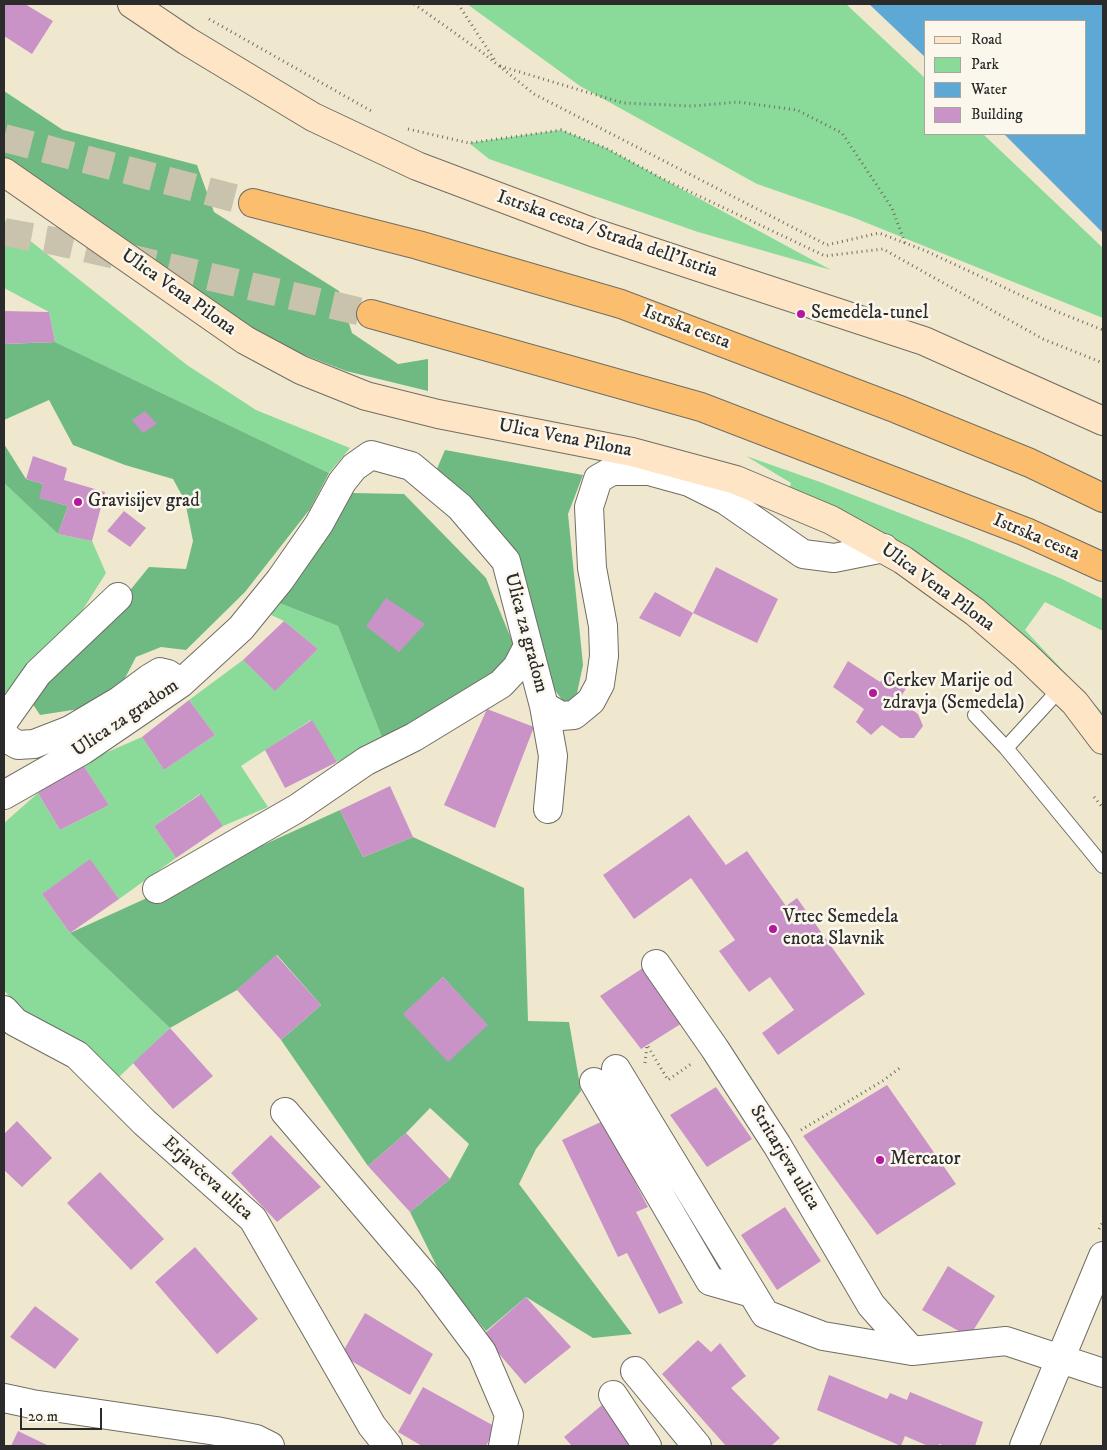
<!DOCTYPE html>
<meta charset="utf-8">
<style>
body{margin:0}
#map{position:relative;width:1107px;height:1450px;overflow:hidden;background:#f0e8ce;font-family:"IM FELL DW Pica",serif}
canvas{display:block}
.frame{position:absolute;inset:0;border:5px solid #2b2b2b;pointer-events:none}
.legend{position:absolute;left:924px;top:20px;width:162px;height:115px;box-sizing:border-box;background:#fbf7ec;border:1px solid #a8a59f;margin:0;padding:6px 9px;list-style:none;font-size:15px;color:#2b2b2b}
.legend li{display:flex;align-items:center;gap:10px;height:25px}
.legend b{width:25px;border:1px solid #a8a59f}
.scale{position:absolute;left:20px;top:1408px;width:82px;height:22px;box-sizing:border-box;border:2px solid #2b2b2b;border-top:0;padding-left:6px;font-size:15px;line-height:18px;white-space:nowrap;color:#2b2b2b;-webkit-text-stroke:4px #fbf7ec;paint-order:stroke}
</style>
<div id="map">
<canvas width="1107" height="1450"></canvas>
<div class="frame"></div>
<ul class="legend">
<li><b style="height:6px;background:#fde5c5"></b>Road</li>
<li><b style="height:14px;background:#8ada9a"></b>Park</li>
<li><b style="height:14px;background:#5ea8d6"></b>Water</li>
<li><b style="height:14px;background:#c993c8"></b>Building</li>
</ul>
<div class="scale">20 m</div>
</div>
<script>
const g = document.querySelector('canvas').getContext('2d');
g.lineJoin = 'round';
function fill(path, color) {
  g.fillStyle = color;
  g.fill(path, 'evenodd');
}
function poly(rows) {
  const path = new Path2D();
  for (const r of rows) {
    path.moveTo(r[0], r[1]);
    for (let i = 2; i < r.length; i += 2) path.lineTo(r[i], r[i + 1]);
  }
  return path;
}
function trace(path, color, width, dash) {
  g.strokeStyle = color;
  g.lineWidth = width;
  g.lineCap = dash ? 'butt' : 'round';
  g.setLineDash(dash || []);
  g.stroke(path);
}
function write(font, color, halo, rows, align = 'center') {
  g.font = font + ' "IM FELL DW Pica",serif';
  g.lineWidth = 5;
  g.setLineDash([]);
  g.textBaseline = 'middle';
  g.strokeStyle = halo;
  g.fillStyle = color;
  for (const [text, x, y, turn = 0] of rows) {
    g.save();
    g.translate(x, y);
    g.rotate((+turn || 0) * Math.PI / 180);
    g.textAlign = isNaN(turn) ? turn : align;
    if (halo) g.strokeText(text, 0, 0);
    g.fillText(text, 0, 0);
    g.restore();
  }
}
fill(poly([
 [467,4,846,4,926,79,926,134,983,134,1103,248,1103,318,852,217,757,184,580,86],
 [561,130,606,148,831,270,698,232,489,159,469,143],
 [4,220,187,365,256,410,350,448,329,473,55,342,49,312,4,288],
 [746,456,820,482,969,540,1062,579,1103,599,1103,631,1045,602,1025,630,1103,713,1103,721,789,488,791,483],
 [4,483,58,534,92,541,106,573,70,630,4,694],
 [274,601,338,626,385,745,337,762,311,720,241,766,268,807,223,826,200,794,154,826,176,858,119,899,90,860,42,894,70,933,170,1028,119,1077,79,1046,23,1014,4,990,4,823,38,793,60,830,109,805,82,763,142,737,164,770,215,735,189,700,243,660,275,690,318,649,284,621,267,613]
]), '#8ada9a');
fill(poly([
 [4,91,63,130,197,165,214,212,339,291,352,333,398,364,428,359,428,391,346,371,281,346,222,311,4,159],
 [55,342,329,473,310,509,245,592,186,650,161,647,136,657,123,682,79,709,40,715,32,703,46,675,118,605,149,567,186,569,193,541,185,501,173,479,125,465,73,445,49,400,4,420,4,344],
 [4,444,26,479,43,484,40,498,68,506,58,534,4,483],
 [445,450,583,475,568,514,583,665,576,698,565,704,549,682,537,630,436,471],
 [352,493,404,494,486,578,515,648,491,678,385,745,338,626,274,601],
 [340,810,363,857,413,837,524,888,528,1021,569,1022,581,1091,536,1149,519,1184,632,1334,593,1338,526,1297,486,1331,444,1281,410,1212,450,1179,469,1144,430,1108,406,1133,368,1166,281,1040,321,1005,277,955,237,990,170,1028,70,933],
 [443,977,487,1025,404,1014]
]), '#6fba82');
fill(poly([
 [869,4,1103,4,1103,233,1004,134,1086,134,1086,21,926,21,926,58]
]), '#5ea8d6');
fill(poly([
 [4,4,25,4,53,21,32,54,4,36],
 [4,311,49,312,55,342,4,344],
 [145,411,157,424,143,433,132,420],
 [33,456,67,468,64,480,105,492,92,541,58,534,68,506,39,498,43,484,26,479],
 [124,511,146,528,130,547,107,531],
 [716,567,778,599,757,643,693,613,680,637,639,618,655,592,693,613],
 [386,598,425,624,399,652,366,626],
 [284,621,318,649,275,691,243,660],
 [848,661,880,682,889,672,908,685,899,700,918,714,923,726,914,738,900,738,882,725,871,735,856,722,864,709,833,687],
 [189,700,215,735,164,770,142,737],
 [487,709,534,727,495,828,444,805],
 [312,720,337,762,285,788,265,750],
 [82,763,109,805,60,830,38,793],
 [390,786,413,837,363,857,340,810],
 [201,794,223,826,176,858,154,826],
 [689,815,726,865,747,851,786,906,797,898,865,994,778,1055,762,1033,794,1010,770,977,749,992,719,951,735,940,691,878,634,919,603,875],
 [90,859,119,899,70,933,42,894],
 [276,955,321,1005,281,1040,237,990],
 [646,966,687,1020,641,1049,600,996],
 [443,977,488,1025,448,1062,403,1014],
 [170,1028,213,1076,173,1109,133,1063],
 [887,1085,956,1184,877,1235,803,1136],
 [716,1087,752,1139,707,1167,670,1115],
 [17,1121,52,1158,22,1187,4,1170,4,1134],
 [603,1121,648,1207,636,1212,683,1303,659,1314,627,1253,618,1257,562,1140],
 [406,1133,450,1179,410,1212,368,1166],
 [271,1135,321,1187,277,1222,231,1173],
 [100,1172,164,1239,131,1270,67,1203],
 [785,1207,821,1261,777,1290,741,1235],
 [195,1247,258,1319,217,1354,155,1282],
 [948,1266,995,1296,969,1337,922,1310],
 [526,1297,571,1347,525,1384,483,1335],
 [35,1306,79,1339,55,1369,10,1337],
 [365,1313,433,1354,410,1395,341,1355],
 [698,1340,711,1352,720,1343,746,1376,731,1388,780,1438,771,1446,726,1446,662,1374],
 [829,1375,887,1399,890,1393,907,1400,910,1392,983,1422,975,1446,945,1446,939,1444,938,1446,928,1446,905,1436,901,1446,817,1410],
 [423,1387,496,1427,486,1446,422,1446,398,1432],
 [602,1405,636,1446,572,1446,564,1437],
 [18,1431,49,1446,11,1446]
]), '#c993c8');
trace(poly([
 [4,138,253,203],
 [4,232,59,242,371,314]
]), '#c9c2ad', 28, [28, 14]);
const lane = poly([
 [975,715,1006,748,1060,689],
 [1006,748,1103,866]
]);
const street = poly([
 [544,706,553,756,548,809],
 [4,721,38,673,118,597],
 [4,734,9,740,18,745,34,744,70,730,119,701,150,678,160,672,168,674,181,683],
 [4,795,83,750,181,683,241,628,280,580,319,524,342,482,354,467,371,455,411,466,460,507,506,561,544,706,561,716,574,715,591,701,600,684,604,656,603,626,592,568,589,507,598,479,612,471,649,471,689,482,725,500,803,554,834,558,884,548],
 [157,889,296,809,366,761,414,737,501,684,517,667,528,646],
 [656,964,715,1049,777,1145,871,1305,912,1351],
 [4,1010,15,1022,77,1055,144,1122,253,1219,372,1426,388,1446],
 [616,1069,765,1314,823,1336,912,1351,1006,1341,1103,1373],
 [594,1082,710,1281,752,1293],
 [285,1112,429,1281,482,1352,509,1415,503,1446],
 [635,1371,697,1446],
 [613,1395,647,1446],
 [4,1398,32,1404,216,1431,256,1439,270,1446],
 [1024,1446,1103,1256]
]);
const secondary = poly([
 [132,4,187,41,313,117,417,166,592,232,924,341,1103,421],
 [4,172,245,340,301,370,366,396,438,414,632,452,736,480,831,520,903,560,975,612,1025,655,1075,703,1103,740]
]);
const highway = poly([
 [253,203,418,245,621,304,897,409,1030,463,1103,498],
 [371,314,701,407,1026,532,1103,567]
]);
trace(lane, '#706d64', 16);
trace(street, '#706d64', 30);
trace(secondary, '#706d64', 30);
trace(highway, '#706d64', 30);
trace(poly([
 [414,4,483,53,534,94,827,245,879,233,926,251,1048,308,1103,330],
 [458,4,496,62],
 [209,19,373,112],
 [500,66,623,103,693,106,738,102,797,110,842,133,892,208,905,243],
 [408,129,469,143,561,130,606,148,661,178,825,256,883,249,1043,339,1103,363],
 [1094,797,1103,808],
 [645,1063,647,1045,668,1080,691,1064],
 [801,1130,884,1080,901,1067],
 [1099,1229,1103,1221]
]), '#706d64', 3, [1, 4]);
trace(lane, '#fff', 14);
trace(street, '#fff', 28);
trace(secondary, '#fde5c5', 28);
trace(highway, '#fbbe6e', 28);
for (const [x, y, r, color] of [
 [801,314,5,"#b5179e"],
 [78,502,5,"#b5179e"],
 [873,693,5,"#b5179e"],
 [773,929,5,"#b5179e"],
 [880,1160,5,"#b5179e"]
]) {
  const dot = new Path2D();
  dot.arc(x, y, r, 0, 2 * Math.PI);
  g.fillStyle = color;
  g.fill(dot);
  trace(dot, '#fbf7ec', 2);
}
write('19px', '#2b2b2b', '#fbf7ec', [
 ["Istrska cesta / Strada dell'Istria",607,235,19],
 ["Ulica Vena Pilona",178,293,35],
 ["Istrska cesta",686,328,21],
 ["Ulica Vena Pilona",565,439,11],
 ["Istrska cesta",1036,538,23],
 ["Ulica Vena Pilona",937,588,36],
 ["Ulica za gradom",525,633,75],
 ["Ulica za gradom",126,719,-34],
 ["Stritarjeva ulica",784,1158,59],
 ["Erjavčeva ulica",207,1179,42]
]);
write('19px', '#2b2b2b', '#fbf7ec', [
 ["Semedela-tunel",811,314],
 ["Gravisijev grad",88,502],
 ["Cerkev Marije od",883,682],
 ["zdravja (Semedela)",883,704],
 ["Vrtec Semedela",783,918],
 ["enota Slavnik",783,940],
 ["Mercator",890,1160]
], 'left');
</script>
